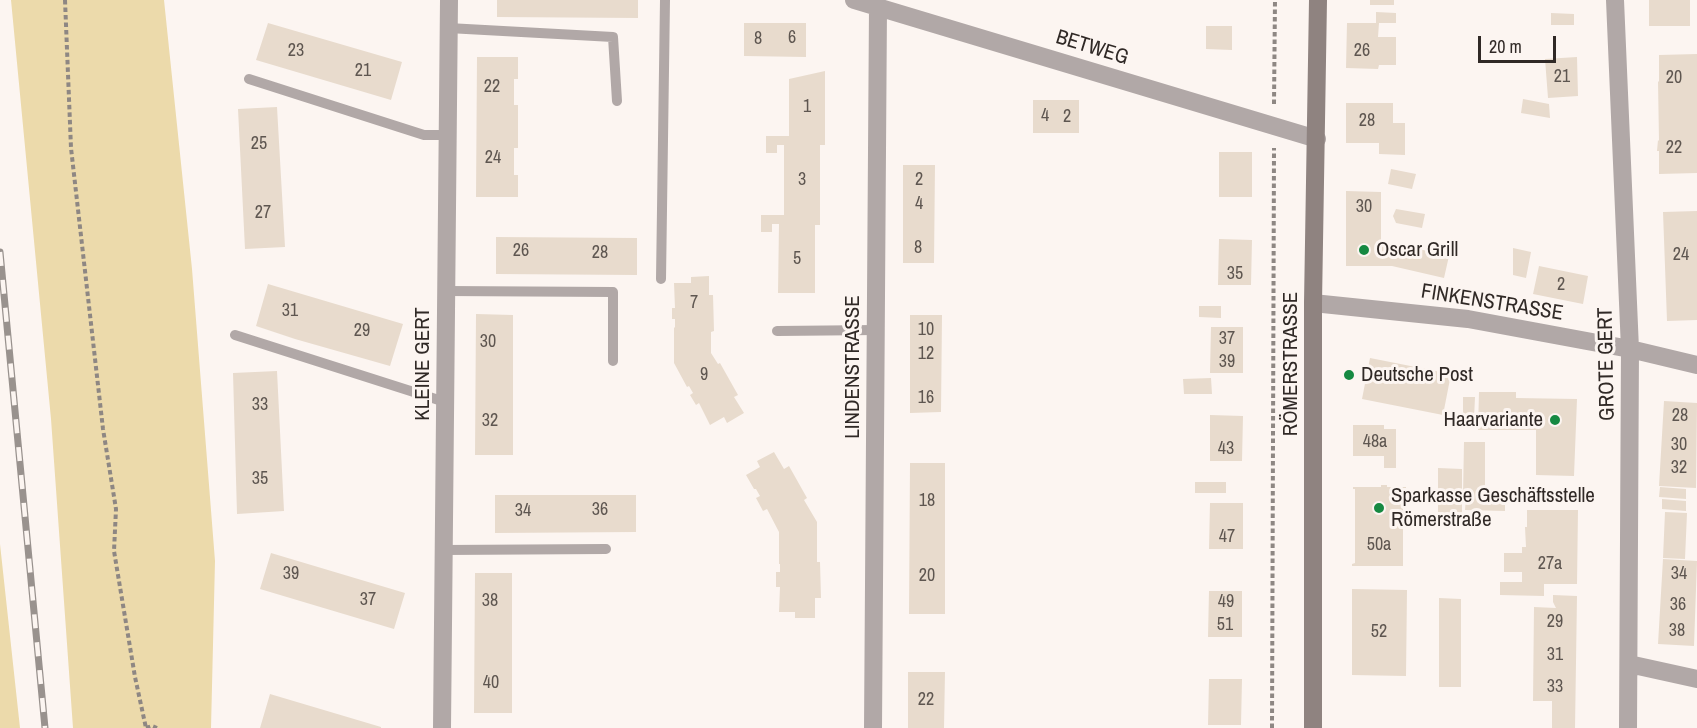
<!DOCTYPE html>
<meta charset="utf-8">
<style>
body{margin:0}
#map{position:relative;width:1697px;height:728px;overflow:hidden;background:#fcf5f1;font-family:"Archivo Narrow",sans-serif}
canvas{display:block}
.scale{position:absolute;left:1478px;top:36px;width:78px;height:27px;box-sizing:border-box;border:3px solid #302926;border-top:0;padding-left:8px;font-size:18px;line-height:21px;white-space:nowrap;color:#302926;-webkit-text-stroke:4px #fcf5f1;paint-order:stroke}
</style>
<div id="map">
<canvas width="1697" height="728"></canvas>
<div class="scale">20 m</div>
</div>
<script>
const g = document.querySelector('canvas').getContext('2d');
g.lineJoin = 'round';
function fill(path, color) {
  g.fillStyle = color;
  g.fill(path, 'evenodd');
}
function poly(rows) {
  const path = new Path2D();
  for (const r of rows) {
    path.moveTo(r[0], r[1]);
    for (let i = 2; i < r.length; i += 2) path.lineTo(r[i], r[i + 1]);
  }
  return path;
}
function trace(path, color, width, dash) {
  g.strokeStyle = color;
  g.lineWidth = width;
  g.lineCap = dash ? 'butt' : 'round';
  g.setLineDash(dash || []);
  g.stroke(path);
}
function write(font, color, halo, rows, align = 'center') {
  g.font = font + ' "Archivo Narrow",sans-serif';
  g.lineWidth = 6;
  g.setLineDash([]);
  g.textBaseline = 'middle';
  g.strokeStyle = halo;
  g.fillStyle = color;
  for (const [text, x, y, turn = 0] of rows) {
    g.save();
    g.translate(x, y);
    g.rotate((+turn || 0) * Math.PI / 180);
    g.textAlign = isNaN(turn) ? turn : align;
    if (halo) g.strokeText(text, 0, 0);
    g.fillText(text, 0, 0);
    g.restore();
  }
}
fill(poly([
 [11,0,164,0,192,269,215,561,211,728,73,728,51,419],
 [0,539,0,544,20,728,0,728]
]), '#ecdaab');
fill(poly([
 [497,0,638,0,638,18,497,17],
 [1370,0,1394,0,1394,5,1370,5],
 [1649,0,1690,0,1690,26,1649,26],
 [1376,12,1396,13,1396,23,1379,23,1378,37,1396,37,1396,65,1379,65,1378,69,1346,68,1347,23,1376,23],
 [1551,13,1574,14,1574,25,1551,25],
 [268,23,402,62,391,100,256,60],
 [744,23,806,23,806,57,744,56],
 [1206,26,1232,26,1232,50,1206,49],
 [1697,54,1697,173,1659,174,1659,151,1657,151,1658,140,1659,141,1658,81,1659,82,1659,55],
 [477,57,518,57,518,79,514,79,514,105,518,105,518,148,514,148,514,175,518,175,518,197,476,197],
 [1577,57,1578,96,1548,98,1545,59],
 [825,71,825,145,820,145,820,225,815,225,815,293,778,293,779,224,772,224,772,232,761,232,761,215,784,215,784,145,777,145,777,153,766,153,766,136,789,136,789,79],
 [1523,99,1549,104,1550,118,1521,113],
 [1033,100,1079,100,1079,133,1033,133],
 [1346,103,1393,103,1393,123,1405,123,1405,155,1379,154,1379,143,1346,143],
 [277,107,285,247,245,249,238,109],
 [1219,152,1252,152,1252,197,1219,197],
 [903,165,935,165,934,263,903,263],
 [1391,169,1416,174,1412,189,1388,184],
 [1346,191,1381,192,1381,244,1397,244,1449,256,1444,278,1392,266,1346,266],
 [1396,209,1425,214,1422,228,1396,223,1393,216],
 [1697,211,1697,320,1667,321,1663,212],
 [496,237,637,238,637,275,496,274],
 [1219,239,1252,240,1251,285,1218,285],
 [1513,248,1531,252,1526,278,1513,275],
 [1539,266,1588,276,1583,304,1533,294],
 [709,276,709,295,713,295,714,331,711,332,711,353,718,364,720,363,738,395,734,397,744,413,727,423,724,417,710,425,699,403,696,405,690,395,693,393,689,386,687,387,674,363,674,327,675,328,675,319,672,319,672,308,675,308,674,283,691,283,691,277],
 [268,284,403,324,390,366,295,339,256,326],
 [1199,306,1221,306,1221,318,1199,317],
 [476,314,513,315,513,455,475,455],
 [910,315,942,315,941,412,910,413],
 [1211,327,1243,327,1243,373,1210,373],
 [1370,358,1451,374,1443,415,1362,399],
 [277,371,284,511,237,514,233,373],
 [1211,378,1212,394,1184,394,1183,379],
 [1479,392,1516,392,1516,398,1577,399,1574,476,1536,475,1536,430,1478,430],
 [1463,397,1475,397,1474,419,1463,419],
 [1664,401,1697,403,1696,488,1659,486],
 [1210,415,1243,416,1242,461,1210,461],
 [1353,425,1384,425,1384,429,1396,429,1396,468,1384,468,1384,456,1353,456],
 [1464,442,1485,442,1485,497,1505,497,1505,511,1465,510,1466,497,1463,496],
 [774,452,784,469,789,466,807,498,804,500,817,522,817,562,820,562,821,598,815,598,815,618,795,618,795,612,779,612,780,587,776,587,776,572,780,572,780,564,779,564,779,532,767,509,763,511,756,498,760,496,756,489,754,489,746,475,760,467,757,461],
 [910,463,945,463,945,614,909,614],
 [1438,468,1462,469,1462,520,1438,520],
 [1195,482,1226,482,1226,493,1195,493],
 [1381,485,1387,485,1387,487,1406,487,1406,489,1403,489,1403,566,1352,566,1352,564,1355,563,1355,489,1353,489,1353,487,1381,487],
 [1660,487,1686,489,1686,499,1659,497],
 [495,495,636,495,636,532,495,533],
 [1662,499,1686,501,1686,511,1662,509],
 [1210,503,1243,503,1243,549,1209,549],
 [1527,510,1578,510,1577,584,1544,584,1544,596,1500,595,1500,582,1522,582,1522,572,1504,572,1504,553,1522,553,1522,547,1526,547,1525,527,1527,527],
 [1665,512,1687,513,1685,559,1663,558],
 [271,553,405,593,394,629,260,589],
 [1663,559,1697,561,1694,646,1658,644],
 [475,573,512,573,512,713,474,713],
 [1352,589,1407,590,1406,676,1352,675],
 [1209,591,1242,591,1242,637,1208,637],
 [1553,595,1577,596,1575,728,1552,728,1552,701,1533,701,1534,607,1556,608,1553,602],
 [1439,598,1461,599,1461,687,1439,687],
 [908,672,945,672,944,728,908,728],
 [1209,679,1242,679,1241,725,1208,725],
 [270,694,381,727,381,728,260,728]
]), '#e8dbcd');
trace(poly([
 [65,0,71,148,103,429,116,509,114,551,135,677,146,728],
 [1274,104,1275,0],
 [146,728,152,726,157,728],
 [1272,728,1274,148]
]), '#8e8783', 4, [4.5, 3]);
trace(poly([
 [448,28,613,37,617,101],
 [249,79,424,135,448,135],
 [661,279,665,0],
 [446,291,613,292,613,361],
 [777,331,876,330],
 [235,335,445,402],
 [444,550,606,549]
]), '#b1a8a7', 10);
trace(poly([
 [854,0,1317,139],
 [1615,0,1630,349,1628,728],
 [1313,303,1468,319,1630,349,1697,365],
 [1629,664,1697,679],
 [442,728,449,0],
 [873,728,878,7]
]), '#b1a8a7', 18);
trace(poly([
 [1313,728,1313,303,1318,0]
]), '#8f8380', 18);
const rail = poly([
 [0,252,45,728]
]);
trace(rail, '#99928e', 7);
trace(rail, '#fcf5f1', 4.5, [14]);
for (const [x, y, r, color] of [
 [1364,250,6,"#168942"],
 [1349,375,6,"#168942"],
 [1555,420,6,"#168942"],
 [1379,508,6,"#168942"]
]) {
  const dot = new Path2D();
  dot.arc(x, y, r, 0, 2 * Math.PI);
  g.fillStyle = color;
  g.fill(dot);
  trace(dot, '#fcf5f1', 2);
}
write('18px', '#5e5650', null, [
 ["6",792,38],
 ["8",758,39],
 ["23",296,51],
 ["26",1362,51],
 ["21",363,71],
 ["21",1562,77],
 ["20",1674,78],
 ["22",492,87],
 ["1",807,107],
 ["4",1045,116],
 ["2",1067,117],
 ["28",1367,121],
 ["25",259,144],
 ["22",1674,148],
 ["24",493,158],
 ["3",802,180],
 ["2",919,180],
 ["4",919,204],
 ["30",1364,207],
 ["27",263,213],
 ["8",918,248],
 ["26",521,251],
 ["28",600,253],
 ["24",1681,255],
 ["5",797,259],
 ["35",1235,274],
 ["2",1561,285],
 ["7",694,303],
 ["31",290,311],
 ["10",926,330],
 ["29",362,331],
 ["37",1227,339],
 ["30",488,342],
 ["12",926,354],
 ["39",1227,362],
 ["9",704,375],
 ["16",926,398],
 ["33",260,405],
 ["28",1680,416],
 ["32",490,421],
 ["48a",1375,442],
 ["30",1679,445],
 ["43",1226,449],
 ["32",1679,468],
 ["35",260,479],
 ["18",927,501],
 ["36",600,510],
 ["34",523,511],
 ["47",1227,537],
 ["50a",1379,545],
 ["27a",1550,564],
 ["39",291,574],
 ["34",1679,574],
 ["20",927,576],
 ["37",368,600],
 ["38",490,601],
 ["49",1226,602],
 ["36",1678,605],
 ["29",1555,622],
 ["51",1225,625],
 ["38",1677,631],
 ["52",1379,632],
 ["31",1555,655],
 ["40",491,683],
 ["33",1555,687],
 ["22",926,700]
]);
write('21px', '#302926', '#fcf5f1', [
 ["BETWEG",1092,48,17],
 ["FINKENSTRASSE",1492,303,9],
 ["KLEINE GERT",423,364,-90],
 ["RÖMERSTRASSE",1291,364,-90],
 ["GROTE GERT",1607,364,-91],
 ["LINDENSTRASSE",853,367,-90]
]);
write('21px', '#302926', '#fcf5f1', [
 ["Oscar Grill",1376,250],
 ["Deutsche Post",1361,375],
 ["Haarvariante",1543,420,"right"],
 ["Sparkasse Geschäftsstelle",1391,496],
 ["Römerstraße",1391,520]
], 'left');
</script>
